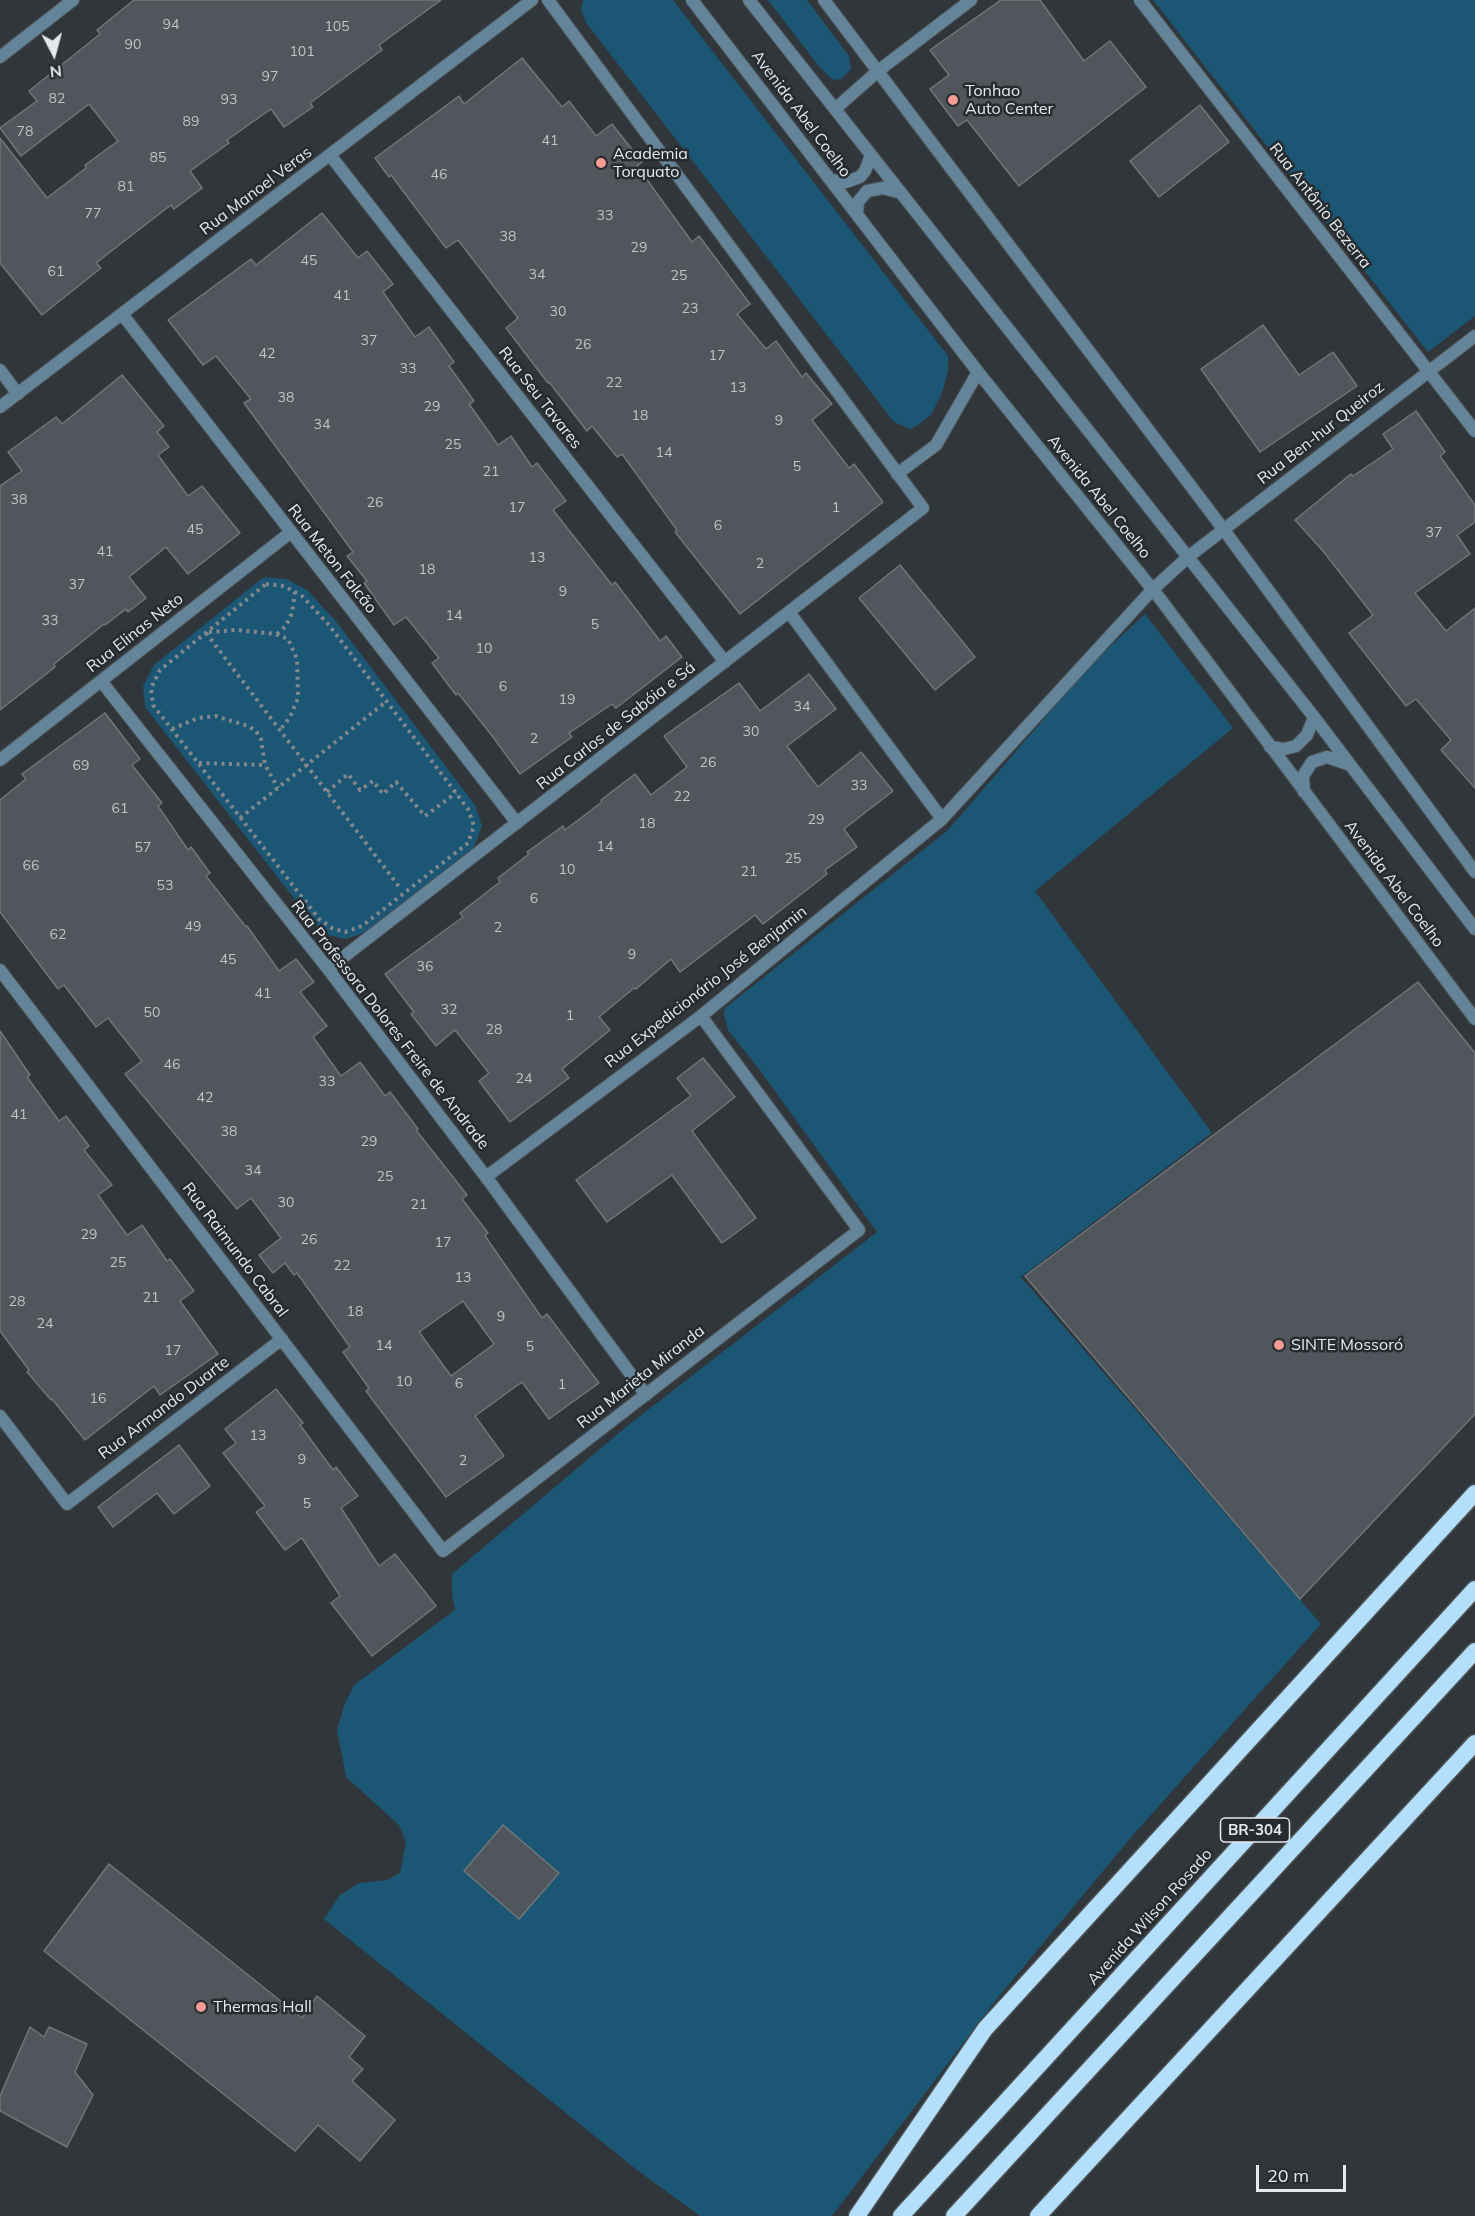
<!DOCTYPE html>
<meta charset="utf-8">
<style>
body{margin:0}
#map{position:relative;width:1475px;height:2216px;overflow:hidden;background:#303639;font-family:Mulish,sans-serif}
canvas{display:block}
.north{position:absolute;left:24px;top:24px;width:60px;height:60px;-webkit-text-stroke:4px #262b2f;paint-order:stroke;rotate:174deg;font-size:16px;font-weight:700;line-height:24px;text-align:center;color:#e5e9ec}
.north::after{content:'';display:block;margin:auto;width:21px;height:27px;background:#e5e9ec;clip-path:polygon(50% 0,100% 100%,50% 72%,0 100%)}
.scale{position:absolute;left:1256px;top:2165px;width:90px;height:27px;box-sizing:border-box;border:3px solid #e5e9ec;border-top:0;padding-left:8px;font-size:18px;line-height:21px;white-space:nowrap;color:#e5e9ec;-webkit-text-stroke:4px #262b2f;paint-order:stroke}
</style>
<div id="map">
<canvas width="1475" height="2216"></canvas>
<div class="north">N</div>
<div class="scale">20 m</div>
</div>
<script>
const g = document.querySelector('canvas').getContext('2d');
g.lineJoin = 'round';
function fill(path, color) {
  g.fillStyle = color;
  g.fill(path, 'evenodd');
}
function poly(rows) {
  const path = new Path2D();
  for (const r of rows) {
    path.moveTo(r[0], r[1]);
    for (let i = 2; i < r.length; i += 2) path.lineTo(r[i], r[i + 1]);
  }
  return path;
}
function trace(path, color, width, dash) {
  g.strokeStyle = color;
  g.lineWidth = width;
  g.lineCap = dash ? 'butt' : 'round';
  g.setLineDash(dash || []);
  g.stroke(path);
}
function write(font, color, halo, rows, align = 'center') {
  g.font = font + ' Mulish,sans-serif';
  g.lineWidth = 5;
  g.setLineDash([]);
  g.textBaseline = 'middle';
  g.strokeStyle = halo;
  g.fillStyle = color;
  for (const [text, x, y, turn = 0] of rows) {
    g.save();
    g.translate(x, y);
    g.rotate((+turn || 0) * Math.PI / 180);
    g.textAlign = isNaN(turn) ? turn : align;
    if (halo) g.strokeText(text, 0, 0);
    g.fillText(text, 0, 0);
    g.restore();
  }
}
fill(poly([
 [583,0,673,0,948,356,948,371,942,393,931,415,918,425,910,429,894,422,587,24,581,11],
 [768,0,807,0,849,56,851,69,842,79,833,80,821,69],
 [1153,0,1475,0,1475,316,1428,352],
 [264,577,286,579,307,590,335,620,475,805,482,826,474,847,366,932,346,939,328,935,314,924,145,707,143,686,154,665],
 [1145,614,1233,728,1035,891,1212,1133,1021,1277,1321,1624,1133,1835,996,2000,832,2216,700,2216,637,2170,324,1919,340,1895,359,1883,387,1880,400,1873,406,1842,399,1825,346,1777,337,1730,344,1705,354,1685,455,1610,452,1595,452,1574,626,1427,877,1232,759,1069,728,1030,724,1015,725,1008,948,830,1093,662]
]), '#1b5675');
const building = poly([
 [134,0,441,0,379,45,382,50,310,103,313,107,284,127,271,109,227,140,229,143,190,171,202,188,174,209,171,205,132,235,96,263,101,268,42,315,0,263,0,138,47,198,86,168,85,165,118,141,89,104,21,156,0,128,37,101,29,91,100,34,97,30,134,0],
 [1001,0,1040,0,1084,61,1110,41,1146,87,1019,186,967,120,958,126,930,89,949,75,930,50,1001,0],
 [522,58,562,107,569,101,596,136,612,124,642,162,637,166,692,242,699,236,750,304,737,314,766,349,776,341,802,377,806,373,832,404,812,420,849,468,854,464,883,502,740,614,675,532,677,530,622,454,617,457,592,426,587,431,549,382,548,383,506,328,518,318,458,240,446,248,391,175,389,177,375,158,459,96,464,104,522,58],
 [1200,105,1229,142,1159,197,1130,161,1200,105],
 [322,213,358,258,367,251,393,284,383,292,415,337,429,327,454,362,449,366,474,401,469,404,498,445,511,436,532,467,537,463,566,501,553,510,612,585,615,582,660,641,666,636,682,657,616,708,612,704,569,733,572,737,520,774,493,737,458,693,456,695,432,663,439,658,406,617,394,625,364,583,367,581,347,556,353,552,244,403,251,399,216,356,203,365,168,320,251,259,256,265,322,213],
 [1263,325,1299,375,1333,352,1357,386,1260,452,1201,369,1263,325],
 [122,375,164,426,157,432,169,447,158,455,188,496,202,486,240,533,188,574,166,547,129,577,146,598,128,612,126,609,105,625,104,624,54,664,55,667,0,710,0,486,22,471,8,452,56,417,62,424,122,375],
 [1416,411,1445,452,1440,456,1475,505,1475,522,1457,535,1470,554,1415,593,1446,631,1475,608,1475,788,1441,750,1451,740,1416,699,1406,706,1349,633,1373,615,1323,551,1295,520,1351,474,1353,476,1393,449,1383,434,1416,411],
 [900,565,975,657,935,690,859,598,900,565],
 [809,674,836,709,787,746,818,787,861,752,893,791,844,829,857,847,825,870,827,874,763,924,755,915,680,972,671,959,636,989,634,988,599,1017,610,1030,562,1069,569,1078,510,1122,479,1081,489,1073,455,1030,436,1046,411,1014,414,1012,385,974,463,917,460,913,500,882,498,878,529,854,527,852,563,826,565,830,602,802,601,800,635,774,651,795,687,767,664,736,739,683,760,711,809,674],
 [105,713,140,759,132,765,162,803,158,806,188,850,191,847,210,873,206,876,246,927,247,926,279,971,296,959,314,982,300,992,327,1026,313,1037,341,1076,360,1062,385,1096,390,1092,418,1129,416,1130,467,1195,462,1199,488,1233,485,1236,542,1318,547,1314,599,1383,549,1419,522,1382,475,1416,504,1456,446,1497,366,1391,369,1388,343,1352,350,1347,297,1273,294,1275,285,1263,273,1273,259,1255,281,1238,251,1198,237,1209,125,1074,142,1061,108,1018,96,1027,64,985,58,989,0,912,0,800,26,779,22,774,105,713],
 [463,1301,494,1344,451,1376,419,1332,463,1301],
 [1418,982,1475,1053,1475,1414,1300,1599,1025,1276,1418,982],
 [0,1031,30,1075,27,1077,59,1121,66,1116,89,1146,84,1150,112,1185,98,1195,127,1235,142,1225,167,1261,170,1259,194,1291,180,1301,218,1354,160,1395,154,1386,85,1440,52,1399,51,1400,27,1372,29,1370,0,1331,0,1031],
 [703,1058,735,1097,692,1131,756,1218,722,1243,672,1175,607,1222,576,1180,691,1096,677,1078,703,1058],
 [276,1389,303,1423,300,1425,333,1470,336,1467,358,1496,341,1508,379,1566,395,1554,436,1606,372,1656,331,1603,340,1596,302,1538,285,1550,256,1512,265,1506,223,1453,236,1443,225,1429,276,1389],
 [179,1445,210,1486,174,1514,157,1493,113,1527,98,1507,179,1445],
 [503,1825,559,1873,519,1919,464,1871,503,1825],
 [109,1864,302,2018,317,1996,365,2036,349,2057,363,2069,352,2081,395,2120,360,2161,318,2125,295,2151,44,1951,109,1864],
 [30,2027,44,2037,49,2027,87,2044,75,2072,93,2095,67,2147,0,2111,0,2096,30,2027]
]);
fill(building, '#50565b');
trace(building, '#70777b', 1.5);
const minor = poly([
 [824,0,1224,530,1475,872],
 [1140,0,1475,431],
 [0,57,73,0],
 [835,109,878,71,971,0],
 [330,155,725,662],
 [122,314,517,823],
 [0,370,18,394],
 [0,407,532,0],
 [897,474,936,445,978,372],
 [789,612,942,819],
 [101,681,328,969,486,1177,646,1395],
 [0,760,291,532],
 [328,969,923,508,548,0],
 [0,970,443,1551,859,1230,701,1016],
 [486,1177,701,1016,942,819,1152,590,1188,557,1475,336],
 [0,1416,67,1504,282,1339]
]);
const tertiary = poly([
 [692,0,978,372,1161,600,1475,1019],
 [749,0,1314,717,1475,929],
 [831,180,846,182,860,177,865,171,871,155],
 [857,214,858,202,867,191,883,188,901,193],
 [1270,747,1284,749,1296,746,1307,735,1314,717],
 [1304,792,1303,776,1312,762,1327,757,1350,765]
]);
const trunk = poly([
 [857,2216,985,2029,1475,1493],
 [901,2216,1475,1589],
 [954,2216,1475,1651],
 [1038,2216,1475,1743]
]);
trace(minor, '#4d5356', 14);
trace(tertiary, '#4d5356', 14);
trace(trunk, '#4d5356', 19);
trace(poly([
 [266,584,284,586,302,596,329,625,468,809,474,826,468,843,362,926,345,932,332,928,319,919,153,705,151,688,160,670,266,584],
 [209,632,236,630,276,634,288,639,297,659,298,698,290,717,280,730],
 [206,633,400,888],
 [277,634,286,626,292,613,295,592],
 [172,729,198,718,216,716,248,726,256,731,261,739,265,765,278,788],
 [199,763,265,765],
 [327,792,348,774,360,790,373,781,383,794,396,782,425,816,456,793],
 [240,818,387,701]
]), '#83888b', 4, [3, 4.5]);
trace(minor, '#638499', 12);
trace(tertiary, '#638499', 12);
trace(trunk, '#b4dffa', 16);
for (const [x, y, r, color] of [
 [953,100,6,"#f59c93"],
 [601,163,6,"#f59c93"],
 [1279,1345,6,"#f59c93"],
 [201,2007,6,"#f59c93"]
]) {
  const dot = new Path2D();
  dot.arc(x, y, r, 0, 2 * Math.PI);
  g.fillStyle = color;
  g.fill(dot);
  trace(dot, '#262b2f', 2);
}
write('14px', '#c0c4c8', null, [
 ["94",171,25],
 ["105",337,27],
 ["90",133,45],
 ["101",302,52],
 ["97",270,77],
 ["82",57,99],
 ["93",229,100],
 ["89",191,122],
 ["78",25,132],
 ["41",550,141],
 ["85",158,158],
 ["46",439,175],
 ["81",126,187],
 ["77",93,214],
 ["33",605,216],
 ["38",508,237],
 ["29",639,248],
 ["45",309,261],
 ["61",56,272],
 ["34",537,275],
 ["25",679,276],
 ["41",342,296],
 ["23",690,309],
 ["30",558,312],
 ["37",369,341],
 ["26",583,345],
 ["42",267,354],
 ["17",717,356],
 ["33",408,369],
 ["22",614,383],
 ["13",738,388],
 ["38",286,398],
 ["29",432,407],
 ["18",640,416],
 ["9",779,421],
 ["34",322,425],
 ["25",453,445],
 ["14",664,453],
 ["5",797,467],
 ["21",491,472],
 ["38",19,500],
 ["26",375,503],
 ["17",517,508],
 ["1",836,508],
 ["6",718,526],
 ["45",195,530],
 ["37",1434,533],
 ["41",105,552],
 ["13",537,558],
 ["2",760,564],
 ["18",427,570],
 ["37",77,585],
 ["9",563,592],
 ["14",454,616],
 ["33",50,621],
 ["5",595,625],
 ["10",484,649],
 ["6",503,687],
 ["19",567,700],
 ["34",802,707],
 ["30",751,732],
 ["2",534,739],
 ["26",708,763],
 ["69",81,766],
 ["33",859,786],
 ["22",682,797],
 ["61",120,809],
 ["29",816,820],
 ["18",647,824],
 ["14",605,847],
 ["57",143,848],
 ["25",793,859],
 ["66",31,866],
 ["10",567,870],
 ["21",749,872],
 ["53",165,886],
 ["6",534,899],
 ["49",193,927],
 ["2",498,928],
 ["62",58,935],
 ["9",632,955],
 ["45",228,960],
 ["36",425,967],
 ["41",263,994],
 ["32",449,1010],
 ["50",152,1013],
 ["1",570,1016],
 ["28",494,1030],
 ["46",172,1065],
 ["24",524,1079],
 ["33",327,1082],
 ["42",205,1098],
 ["41",19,1115],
 ["38",229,1132],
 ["29",369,1142],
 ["34",253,1171],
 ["25",385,1177],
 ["30",286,1203],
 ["21",419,1205],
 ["29",89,1235],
 ["26",309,1240],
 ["17",443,1243],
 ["25",118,1263],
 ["22",342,1266],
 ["13",463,1278],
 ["21",151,1298],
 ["28",17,1302],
 ["18",355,1312],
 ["9",501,1317],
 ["24",45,1324],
 ["14",384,1346],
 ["5",530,1347],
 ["17",173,1351],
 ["10",404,1382],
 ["6",459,1384],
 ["1",562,1385],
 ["16",98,1399],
 ["13",258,1436],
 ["9",302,1460],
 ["2",463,1461],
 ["5",307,1504]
]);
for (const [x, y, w] of [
 [1255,1830,69]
]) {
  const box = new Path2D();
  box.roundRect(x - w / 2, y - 12, w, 24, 4.5);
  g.fillStyle = '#262b2f';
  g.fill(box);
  trace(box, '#e5e9ec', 1.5);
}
write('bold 15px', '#e5e9ec', null, [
 ["BR-304",1255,1830]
]);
write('16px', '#e5e9ec', '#262b2f', [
 ["Tonhao",965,91],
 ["Auto Center",965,109],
 ["Academia",613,154],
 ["Torquato",613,172],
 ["SINTE Mossoró",1291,1345],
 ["Thermas Hall",213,2007]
], 'left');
write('16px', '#e5e9ec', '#262b2f', [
 ["Avenida Abel Coelho",801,114,53],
 ["Rua Manoel Veras",256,191,-37],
 ["Rua Antônio Bezerra",1320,206,52],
 ["Rua Seu Tavares",540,398,52],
 ["Rua Ben-hur Queiroz",1321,433,-38],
 ["Avenida Abel Coelho",1099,497,51],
 ["Rua Meton Falcão",332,559,52],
 ["Rua Elinas Neto",135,633,-38],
 ["Rua Carlos de Sabóia e Sá",616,726,-38],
 ["Avenida Abel Coelho",1394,884,53],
 ["Rua Expedicionário José Benjamin",706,987,-38],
 ["Rua Professora Dolores Freire de Andrade",390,1025,52],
 ["Rua Raimundo Cabral",235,1250,53],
 ["Rua Marieta Miranda",641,1377,-38],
 ["Rua Armando Duarte",164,1408,-37],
 ["Avenida Wilson Rosado",1150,1917,-48]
]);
</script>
